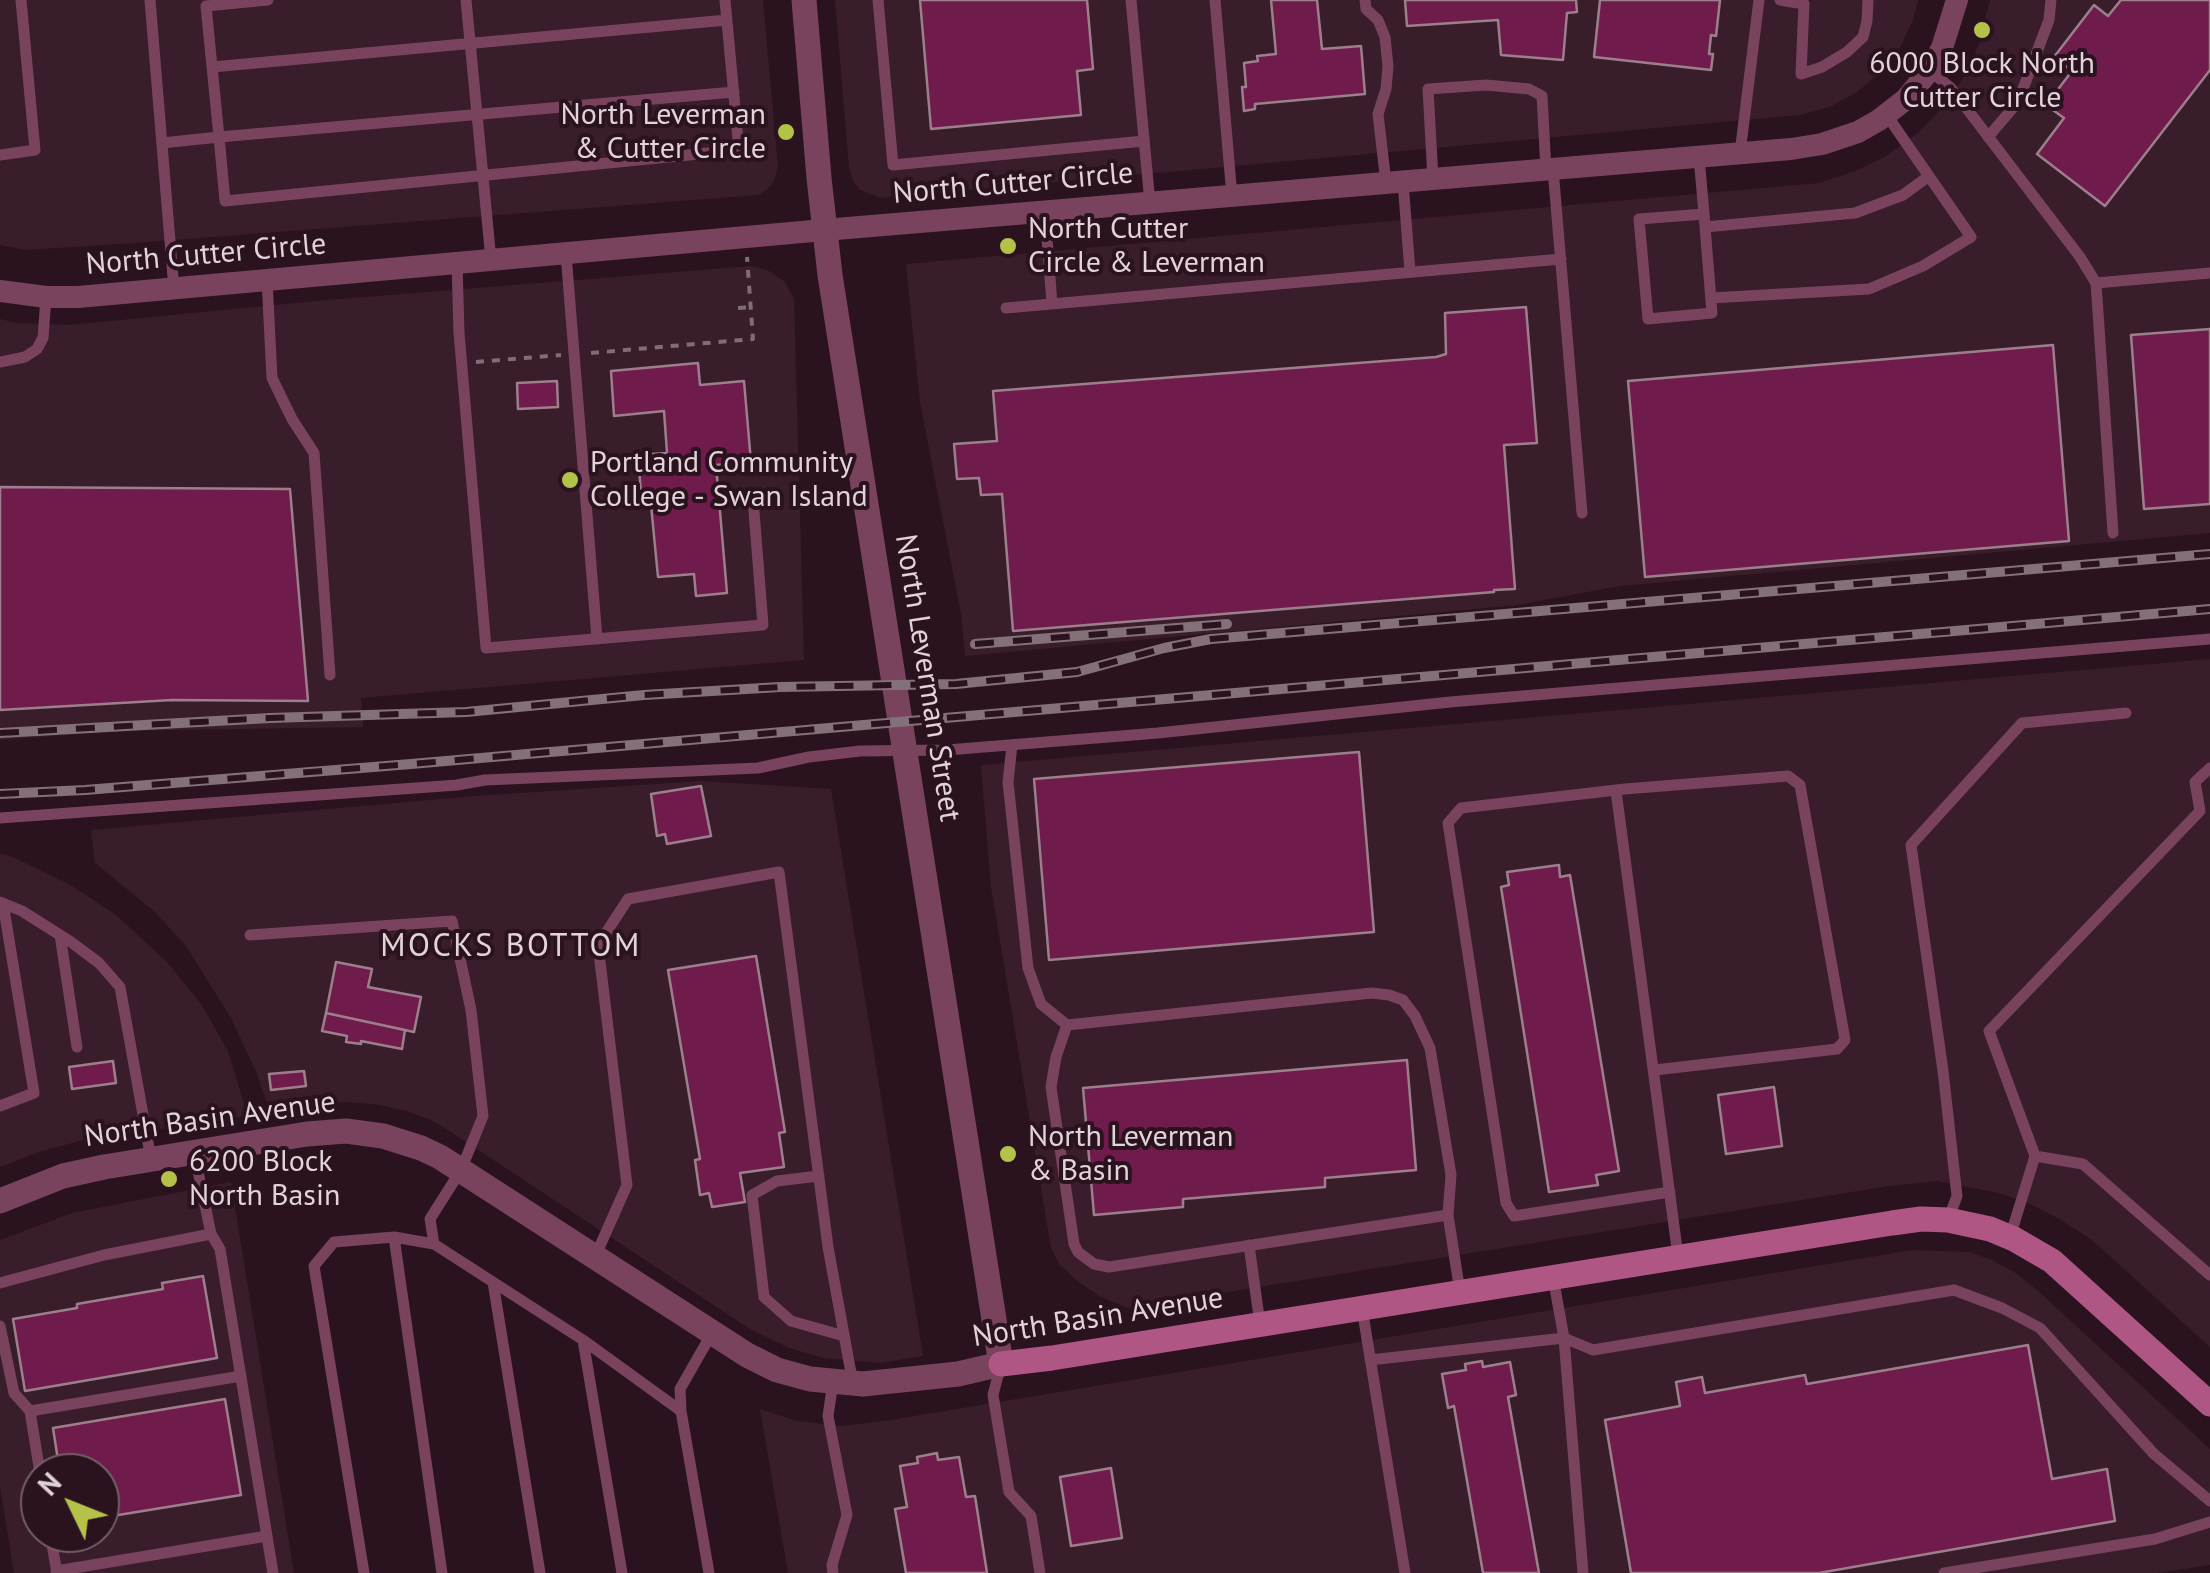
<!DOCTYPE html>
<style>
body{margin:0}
#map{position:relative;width:2210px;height:1573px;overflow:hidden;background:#2a131e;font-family:"PT Sans",sans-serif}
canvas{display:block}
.north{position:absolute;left:20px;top:1453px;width:100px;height:100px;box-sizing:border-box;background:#2a131e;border:2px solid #745f69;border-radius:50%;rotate:313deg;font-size:28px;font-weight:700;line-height:40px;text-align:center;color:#e2d2d9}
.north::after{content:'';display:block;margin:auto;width:35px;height:45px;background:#b5c249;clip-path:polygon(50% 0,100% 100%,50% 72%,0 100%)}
</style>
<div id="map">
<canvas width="2210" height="1573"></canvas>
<div class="north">N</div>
</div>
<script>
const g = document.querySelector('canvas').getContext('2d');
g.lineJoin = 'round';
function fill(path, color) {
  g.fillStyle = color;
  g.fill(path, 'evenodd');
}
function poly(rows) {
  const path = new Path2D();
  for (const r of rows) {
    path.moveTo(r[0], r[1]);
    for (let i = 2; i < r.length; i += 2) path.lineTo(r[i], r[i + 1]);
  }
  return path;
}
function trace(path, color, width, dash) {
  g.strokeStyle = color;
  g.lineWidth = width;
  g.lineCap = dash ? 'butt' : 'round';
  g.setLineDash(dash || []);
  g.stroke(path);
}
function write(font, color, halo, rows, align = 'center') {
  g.font = font + ' "PT Sans",sans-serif';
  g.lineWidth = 8;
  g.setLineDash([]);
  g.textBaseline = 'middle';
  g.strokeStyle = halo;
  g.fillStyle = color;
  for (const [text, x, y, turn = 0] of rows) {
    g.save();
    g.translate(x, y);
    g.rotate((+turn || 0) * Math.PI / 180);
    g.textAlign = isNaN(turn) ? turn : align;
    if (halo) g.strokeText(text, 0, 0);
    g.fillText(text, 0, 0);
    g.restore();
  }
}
fill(poly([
 [0,0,763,0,778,167,774,181,767,190,758,195,135,243,26,250,0,245],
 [835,0,1918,0,1913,20,1900,48,1881,72,1857,92,1830,107,1800,115,880,198,860,190,853,181,849,168],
 [1990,0,2210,0,2210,533,1620,586,1518,605,965,656,961,614,920,402,906,264,1819,183,1853,172,1886,156,1919,132,1943,107,1966,74,1978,46],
 [751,266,769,271,785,282,794,299,804,660,361,698,363,727,119,731,0,740,0,319,17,323,69,325,327,300],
 [2210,659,2210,1347,2092,1240,2061,1220,2030,1204,1999,1193,1937,1181,1889,1186,1128,1308,1099,1296,1076,1280,1060,1265,1051,1248,991,887,981,765],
 [701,781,831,789,923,1356,880,1363,824,1358,789,1348,750,1329,451,1132,431,1120,407,1111,380,1105,351,1102,326,1103,270,1112,257,1074,231,1018,186,946,154,911,95,863,91,830,475,796],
 [0,853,15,858,69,884,116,915,167,962,201,1004,228,1051,248,1116,80,1141,42,1151,0,1167],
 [231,1182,294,1573,14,1573,0,1487,0,1240,72,1213],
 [40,1473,100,1473,100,1533,40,1533],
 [1913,1250,1969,1252,1992,1260,2014,1272,2036,1289,2210,1449,2210,1565,2158,1573,788,1573,760,1409,797,1421,841,1426,884,1421]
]), '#391d2b');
const building = poly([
 [920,0,1087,0,1093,69,1077,71,1081,115,931,129,920,0],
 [1271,0,1317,0,1322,49,1361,46,1365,94,1255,104,1255,109,1244,111,1242,87,1246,87,1244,63,1258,61,1257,56,1276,54,1271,0],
 [1405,0,1576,0,1577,12,1567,13,1563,60,1501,55,1498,20,1407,26,1405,0],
 [1600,0,1720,0,1716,36,1711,35,1709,54,1713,54,1711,70,1594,57,1600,0],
 [2121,0,2210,0,2210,70,2105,206,2037,154,2064,118,2046,105,2072,71,2054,57,2094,5,2108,16,2121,0],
 [1526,307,1537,443,1504,445,1515,589,1494,590,1494,592,1013,631,1002,494,981,495,979,478,957,479,954,444,997,441,993,391,1436,357,1446,354,1445,313,1526,307],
 [2210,329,2210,504,2144,509,2131,335,2210,329],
 [2053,345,2069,541,1645,577,1628,381,2053,345],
 [698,363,700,385,744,381,751,462,716,465,727,593,696,596,694,574,658,577,651,505,672,503,671,492,641,494,638,455,667,453,664,411,614,416,611,371,698,363],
 [557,381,558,407,518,409,517,383,557,381],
 [0,487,290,489,308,701,172,700,0,710,0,487],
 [1359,752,1374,932,1049,960,1034,779,1359,752],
 [701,786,711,836,667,844,665,834,657,836,651,794,701,786],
 [1559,865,1560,877,1570,875,1619,1171,1596,1175,1598,1185,1549,1192,1501,887,1509,885,1507,872,1559,865],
 [756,956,785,1132,779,1133,784,1167,740,1173,745,1202,712,1207,709,1193,700,1195,695,1160,700,1159,668,970,756,956],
 [336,962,372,969,368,987,421,997,414,1032,326,1013,336,962],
 [326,1013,405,1030,402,1049,361,1041,361,1044,346,1042,347,1036,322,1031,326,1013],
 [1407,1060,1416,1170,1325,1178,1325,1187,1183,1199,1183,1207,1094,1215,1083,1088,1407,1060],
 [113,1061,116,1083,72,1089,69,1067,113,1061],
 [304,1071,306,1086,271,1090,269,1074,304,1071],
 [1774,1087,1782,1146,1726,1154,1718,1095,1774,1087],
 [203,1276,217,1358,25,1391,13,1319,77,1308,77,1304,163,1289,162,1283,203,1276],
 [2028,1345,2052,1479,2107,1469,2115,1521,1819,1573,1631,1573,1605,1420,1680,1406,1676,1382,1702,1377,1705,1393,1805,1375,1807,1384,2028,1345],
 [1482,1361,1483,1367,1510,1362,1516,1395,1508,1397,1539,1573,1483,1573,1454,1406,1448,1408,1442,1374,1466,1370,1465,1364,1482,1361],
 [225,1399,241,1495,100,1518,100,1473,60,1473,53,1428,225,1399],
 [937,1453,938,1460,959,1457,966,1497,975,1496,987,1573,906,1573,895,1509,907,1507,900,1466,918,1463,917,1457,937,1453],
 [1111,1468,1122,1538,1071,1546,1060,1477,1111,1468]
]);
fill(building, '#6f1c4c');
trace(building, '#9d7f8c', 2.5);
trace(poly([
 [738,308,751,307],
 [591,353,753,339,747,257],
 [476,362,561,355]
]), '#816d76', 4, [8, 8]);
trace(poly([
 [150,0,174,289],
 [466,0,491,260],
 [725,0,739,150,225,201,219,137,734,92],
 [878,0,893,165,1144,141],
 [1131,0,1150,203],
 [1215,0,1232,196],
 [1365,0,1366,9,1378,20,1385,37,1388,66,1386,89,1378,114,1386,183],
 [1780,0,1804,4,1801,74,1822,67,1847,52,1863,37,1867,21,1868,0],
 [212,67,727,20],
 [1930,71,1951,88,2080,257,2096,283,2113,533],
 [1988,137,2018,102,2049,20,2051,0],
 [162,143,219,137,206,6,268,0],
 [1740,153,1759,0],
 [0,155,35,150,21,0],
 [1699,157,1704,214,1712,313,1648,319,1639,219,1704,214],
 [1553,169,1582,513],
 [1433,179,1428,89,1486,85,1529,89,1542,96,1546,170],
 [1403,182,1410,272],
 [1045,212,1052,304],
 [1705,227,1855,213,1903,195,1929,176],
 [566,254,597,639],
 [457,263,459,333,486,648,763,625,753,499],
 [267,280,272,378,292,419,314,453,330,675],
 [2096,283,2210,273],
 [1711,298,1869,289,1923,266,1971,237,1886,114],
 [1006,308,1561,259],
 [0,362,25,357,37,349,43,338,46,297],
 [1012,745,1008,782,1028,968,1041,1004,1067,1025],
 [1616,791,1678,1256],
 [0,818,457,785,485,780,758,768,809,757,860,751,947,750,1158,733,1450,702,2210,639],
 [0,902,22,911,71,942,99,963,120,987,151,1159],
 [60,935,77,1047],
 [250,935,452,921,471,1010,483,1116,461,1170,430,1219,434,1244,394,1237,334,1242,314,1266,364,1573],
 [1372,993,1389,995,1403,1000,1415,1016,1430,1048,1451,1175,1448,1215,1109,1267,1094,1264,1078,1252,1074,1244,1051,1087,1056,1057,1067,1025,1372,993],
 [1655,1070,1837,1049,1845,1040,1800,785,1788,776,1625,789,1461,808,1448,823,1506,1203,1514,1216,1670,1192],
 [0,1106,34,1093,3,903],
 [194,1152,211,1234,220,1249,273,1573],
 [2035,1156,1989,1031,2200,811,2195,782,2210,768],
 [819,1176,777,1181,752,1195,764,1297,791,1321,844,1336],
 [1448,1215,1460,1292],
 [1948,1220,1957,1196,1943,1071,1911,845,2022,723,2126,713],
 [394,1237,442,1573],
 [2010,1237,2035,1156,2083,1164,2210,1275],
 [434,1244,493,1282],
 [1249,1245,1260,1324],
 [595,1257,627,1185,598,945,628,899,779,872,828,1247,853,1384],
 [1553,1277,1564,1338,1593,1350,1954,1290,2002,1308,2040,1328,2154,1454,2210,1501],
 [0,1283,104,1255,211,1234],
 [1362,1308,1405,1573],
 [0,1326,14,1393,30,1411,40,1473],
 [1370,1360,1564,1338,1583,1573],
 [1001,1364,993,1395,1009,1492,1031,1516,1040,1573],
 [833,1382,828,1416,847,1515,832,1565,833,1573],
 [30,1411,241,1376],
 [50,1533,57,1573],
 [56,1571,267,1536],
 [540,1573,493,1282,583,1340],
 [622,1573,583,1340,681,1411],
 [709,1573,681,1411,680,1389,712,1333],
 [1944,1573,2155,1539,2210,1522]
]), '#79435e', 11);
trace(poly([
 [0,291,46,297,78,297,824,230,1791,149,1822,144,1858,132,1879,120,1906,99,1929,71,1942,48,1957,0]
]), '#79435e', 22);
trace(poly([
 [0,1201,63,1176,104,1167,307,1134,346,1131,383,1136,421,1148,440,1157,747,1355,777,1370,810,1379,863,1384,958,1374,1001,1364,830,275,819,178,804,0]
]), '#79435e', 25);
trace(poly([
 [1001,1364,1052,1358,1892,1223,1921,1219,1948,1220,1990,1229,2014,1239,2052,1261,2210,1404]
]), '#af5684', 25);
const rail = poly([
 [975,644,1227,624],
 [0,733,270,718,466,712,644,695,780,687,956,684,1077,672,1164,648,1211,639,2210,554],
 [0,794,85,790,411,764,2210,609]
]);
trace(rail, '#847079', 10);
trace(rail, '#2a131e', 6, [19]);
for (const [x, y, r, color] of [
 [1982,30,10,"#b5c249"],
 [786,132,10,"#b5c249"],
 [1008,246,10,"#b5c249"],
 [570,480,10,"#b5c249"],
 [1008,1154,10,"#b5c249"],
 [169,1179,10,"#b5c249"]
]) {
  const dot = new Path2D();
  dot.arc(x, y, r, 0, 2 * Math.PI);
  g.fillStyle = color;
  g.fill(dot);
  trace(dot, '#2a131e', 4);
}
write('30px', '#e2d2d9', '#2a131e', [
 ["6000 Block North",1982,64,"center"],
 ["Cutter Circle",1982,98,"center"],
 ["North Leverman",766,115,"right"],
 ["& Cutter Circle",766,149,"right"],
 ["North Cutter",1028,229],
 ["Circle & Leverman",1028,263],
 ["Portland Community",590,463],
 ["College - Swan Island",590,497],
 ["North Leverman",1028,1137],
 ["& Basin",1028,1171],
 ["6200 Block",189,1162],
 ["North Basin",189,1196]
], 'left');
write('30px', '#e2d2d9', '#2a131e', [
 ["North Cutter Circle",1013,184,-5],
 ["North Cutter Circle",206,255,-5],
 ["North Leverman Street",927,678,81],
 ["North Basin Avenue",210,1120,-8],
 ["North Basin Avenue",1098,1318,-9]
]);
g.letterSpacing = '2.5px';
write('32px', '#e2d2d9', '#2a131e', [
 ["MOCKS BOTTOM",511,947]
]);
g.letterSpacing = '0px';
</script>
